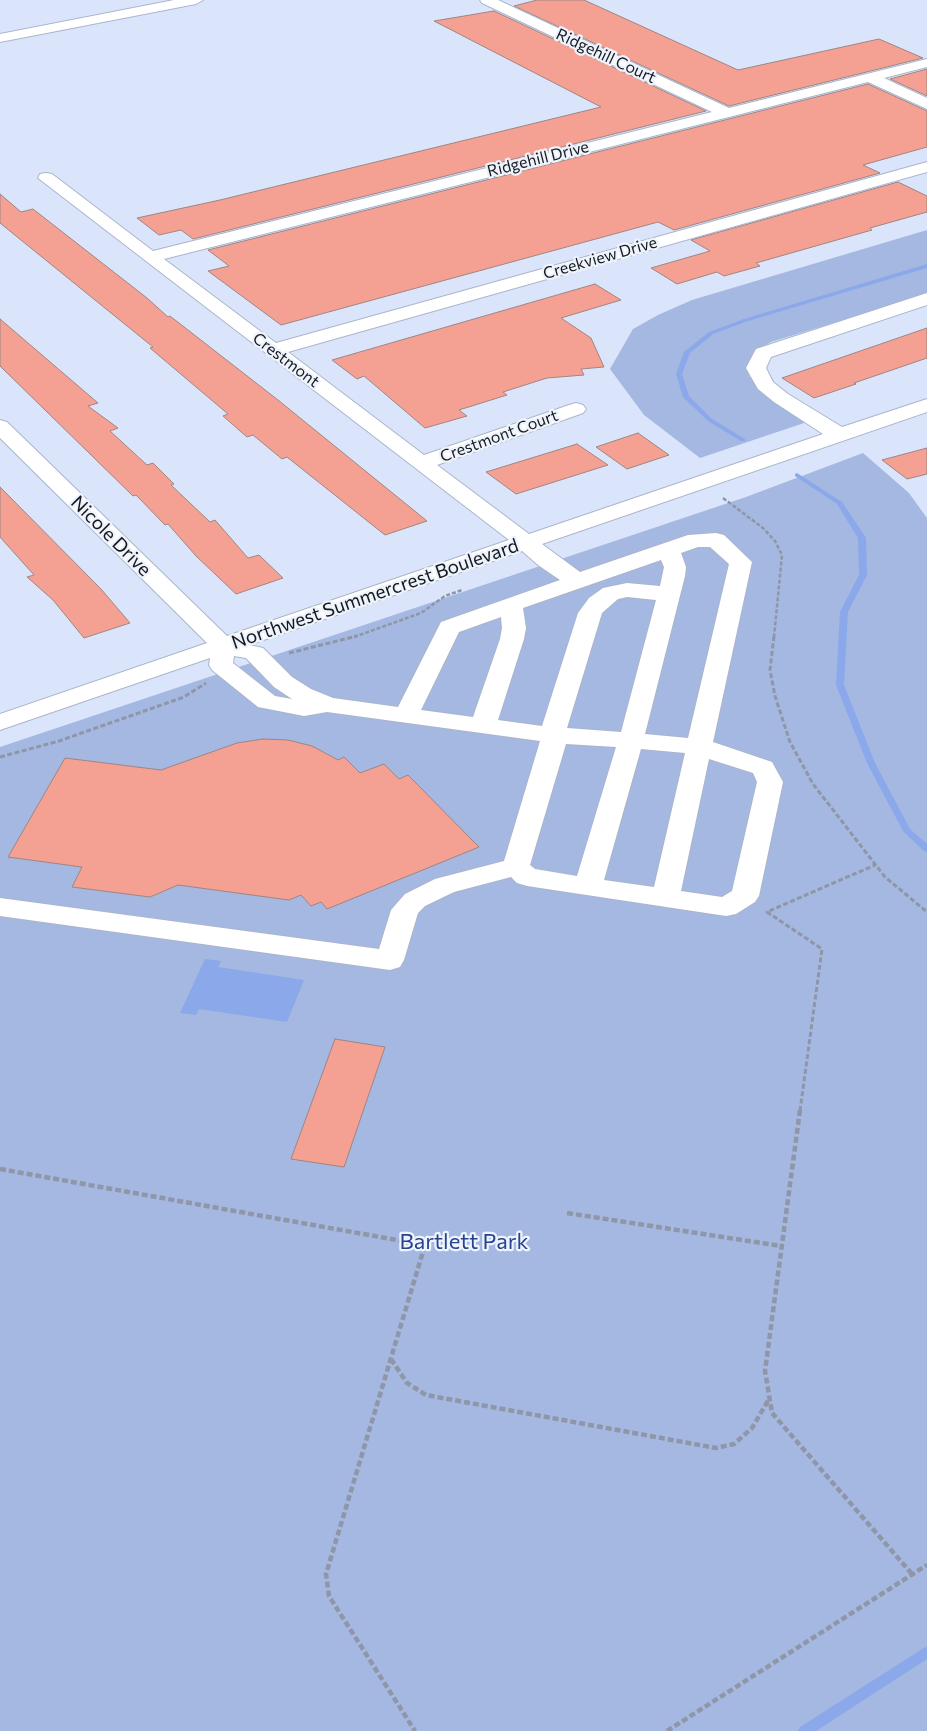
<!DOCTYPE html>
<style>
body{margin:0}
canvas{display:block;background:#dae5fc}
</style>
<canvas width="927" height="1731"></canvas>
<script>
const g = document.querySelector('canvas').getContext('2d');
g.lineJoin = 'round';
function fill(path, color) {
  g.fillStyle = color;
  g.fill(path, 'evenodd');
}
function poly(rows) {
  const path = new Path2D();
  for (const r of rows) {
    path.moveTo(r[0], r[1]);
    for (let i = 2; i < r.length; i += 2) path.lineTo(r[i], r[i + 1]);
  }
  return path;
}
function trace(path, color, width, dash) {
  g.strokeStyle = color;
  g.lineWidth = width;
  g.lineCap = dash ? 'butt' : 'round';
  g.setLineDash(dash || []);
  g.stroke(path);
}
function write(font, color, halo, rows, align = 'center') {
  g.font = font + ' Commissioner,sans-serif';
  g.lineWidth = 4.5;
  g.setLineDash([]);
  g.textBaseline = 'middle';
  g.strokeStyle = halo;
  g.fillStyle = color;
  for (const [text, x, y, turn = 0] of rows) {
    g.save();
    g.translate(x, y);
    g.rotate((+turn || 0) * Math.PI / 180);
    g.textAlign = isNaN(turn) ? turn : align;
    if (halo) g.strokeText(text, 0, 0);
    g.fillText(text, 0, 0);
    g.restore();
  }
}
fill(poly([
 [927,230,927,294,771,342,756,351,748,363,749,376,760,388,807,422,700,458,644,415,610,369,633,329,658,315,692,300],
 [863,453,909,493,927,518,927,1731,0,1731,0,747,746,497]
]), '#a5b8e1');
fill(poly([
 [205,959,221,961,218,967,304,980,287,1022,199,1009,196,1015,180,1013]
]), '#8aa8ea');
fill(poly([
 [927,264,927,268,748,321,713,334,690,353,682,374,689,396,712,419,745,439,745,441,741,441,708,421,683,397,676,374,684,352,709,332,744,319,927,264],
 [797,473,842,502,866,538,867,575,848,612,844,685,875,763,910,829,927,844,927,852,924,851,903,831,867,763,836,685,840,612,859,575,858,538,837,504,795,476,795,474,797,473],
 [927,1646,927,1659,816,1731,798,1731,800,1727,927,1646]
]), '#8aa8ea');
const building = poly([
 [537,0,584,0,738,70,879,39,923,58,729,106,514,6,537,0],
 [494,11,706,111,193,239,181,230,159,235,137,218,220,200,601,107,434,21,494,11],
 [927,69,927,96,890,79,927,69],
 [868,84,927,111,927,147,863,165,880,173,674,230,658,222,281,325,208,271,229,266,208,250,868,84],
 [898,182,927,196,927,212,870,228,872,230,756,263,760,266,724,276,717,272,677,284,651,268,710,251,691,240,898,182],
 [0,194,21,212,33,209,147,298,168,317,170,316,278,400,427,521,385,535,287,457,282,459,253,435,247,437,223,416,228,414,150,348,153,347,0,223,0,194],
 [595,284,621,300,561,318,591,338,604,367,581,369,584,375,547,378,503,392,507,395,459,410,467,416,425,428,364,376,357,379,332,360,595,284],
 [0,319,98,403,88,406,118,428,110,431,147,465,153,463,174,484,171,485,210,522,215,520,248,558,259,555,283,578,236,594,196,556,168,524,165,525,136,495,133,496,0,366,0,319],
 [927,328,927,358,854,383,856,384,814,398,782,378,927,328],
 [638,433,669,455,627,469,596,447,638,433],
 [577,444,608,465,516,494,486,472,577,444],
 [927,448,927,474,907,479,882,460,927,448],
 [0,487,101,589,130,623,84,638,53,600,27,577,34,575,0,537,0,487],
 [263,739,288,740,312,746,338,760,344,757,360,773,384,764,399,779,408,775,479,847,327,909,321,902,311,906,301,895,289,900,178,885,150,897,72,887,82,867,8,857,65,758,161,770,237,743,263,739],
 [335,1039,385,1047,344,1167,291,1159,335,1039]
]);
fill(building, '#f4a194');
trace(building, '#a08581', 1);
const minor = poly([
 [174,0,203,0,196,4,0,42,0,34,174,0],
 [480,0,498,0,729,108,927,59,927,67,884,78,927,98,927,109,868,82,164,259,276,343,927,162,927,172,288,352,424,455,569,405,576,403,583,405,586,409,583,413,437,465,529,534,823,434,774,402,758,389,746,368,756,349,927,293,927,305,771,357,766,368,773,382,788,394,842,427,927,399,927,412,542,544,580,572,688,535,716,533,724,535,752,562,713,742,772,762,783,782,759,896,755,902,736,914,726,916,527,886,517,883,511,877,454,892,425,906,418,913,404,960,400,967,390,970,0,916,0,898,379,949,391,910,405,894,435,879,504,861,540,741,327,712,304,716,258,707,212,670,209,665,210,658,0,730,0,714,207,643,0,438,0,420,7,422,227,636,509,540,38,178,40,174,46,173,52,174,153,251,712,112,482,3,480,0],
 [698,547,710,547,729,564,688,738,645,734,685,576,686,567,681,553,698,547],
 [522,551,538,565,560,580,441,622,398,707,333,698,311,689,292,677,263,648,249,645,522,551],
 [661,560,664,567,660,586,627,583,603,588,589,598,578,613,542,726,498,720,524,639,526,628,523,608,661,560],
 [627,597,656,600,621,732,567,728,602,613,618,599,627,597],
 [501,617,502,628,500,639,473,717,421,710,459,632,501,617],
 [234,656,246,658,274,687,292,699,275,696,233,663,234,656],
 [566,744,616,747,577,876,535,869,530,865,566,744],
 [641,749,685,753,654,887,604,880,641,749],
 [709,759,753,773,757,782,732,891,722,897,681,891,709,759]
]);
trace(minor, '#abb5cb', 2);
trace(poly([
 [723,498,763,528,775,541,782,555,774,637],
 [354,637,421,613,445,596,462,590]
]), '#8e96a7', 2.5, [4, 2]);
trace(poly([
 [774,636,770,670,775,696,790,742,813,784,885,877,927,912],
 [289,653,357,636],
 [0,757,59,741,184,697,206,683],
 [800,1111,822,949,767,912,875,865]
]), '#8e96a7', 3, [5, 2.5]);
trace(poly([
 [800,1110,765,1371,772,1413,912,1574],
 [0,1169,425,1245,326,1574,329,1596,415,1731],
 [567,1213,781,1246],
 [391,1359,407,1383,426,1395,716,1448,734,1444,752,1428,769,1399],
 [667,1731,927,1565]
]), '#8e96a7', 4.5, [6, 3]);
fill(minor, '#fff');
write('16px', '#151920', '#eef3fc', [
 ["Ridgehill Court",606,56,25],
 ["Ridgehill Drive",538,159,-14],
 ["Creekview Drive",600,258,-16],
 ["Crestmont",286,360,37],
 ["Crestmont Court",499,436,-20]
]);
write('19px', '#151920', '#eef3fc', [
 ["Nicole Drive",111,536,45],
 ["Northwest Summercrest Boulevard",375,594,-19]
]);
write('22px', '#264491', '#eef3fc', [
 ["Bartlett Park",464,1242]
]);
</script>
